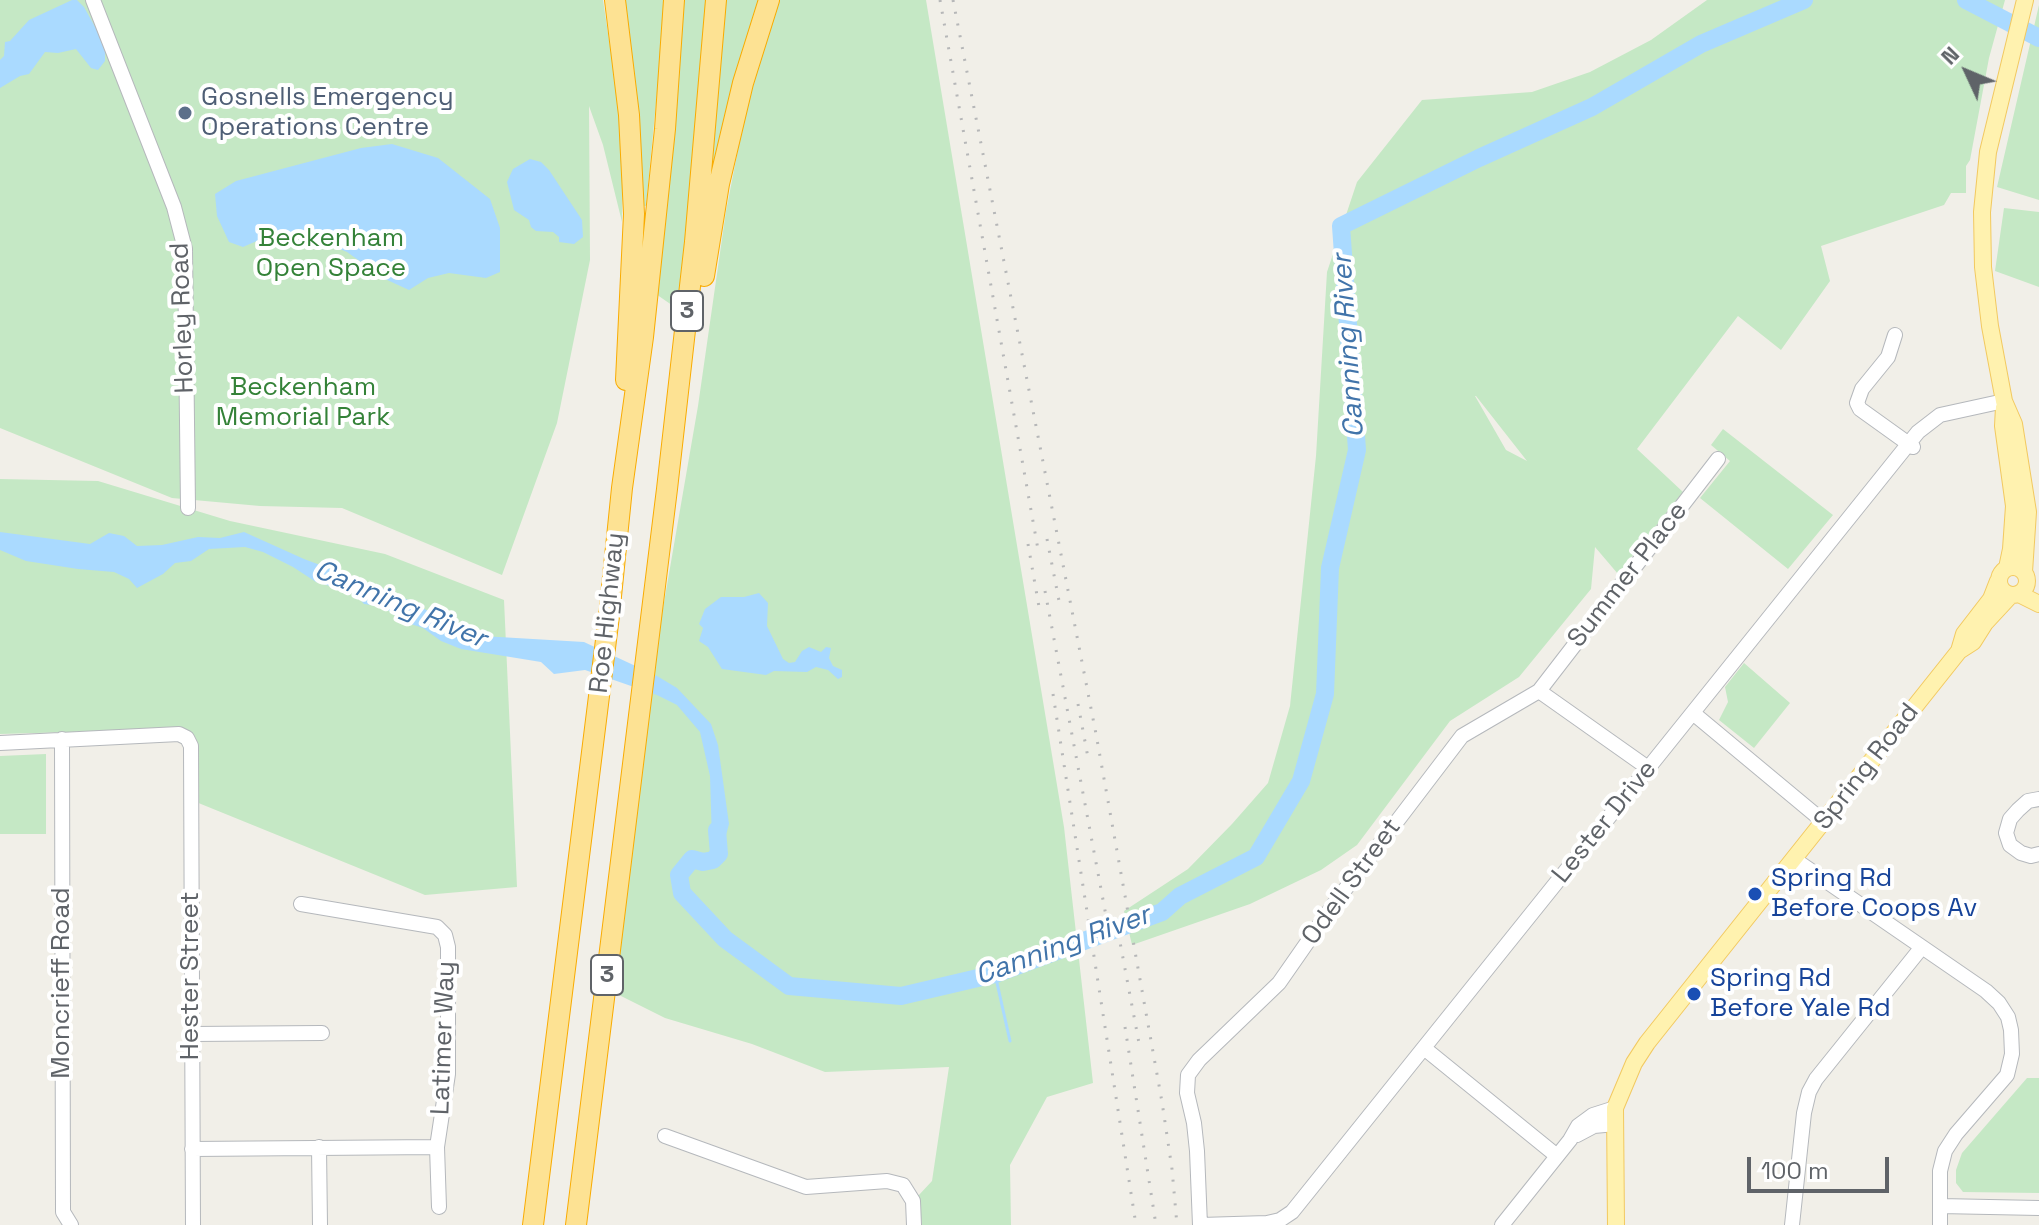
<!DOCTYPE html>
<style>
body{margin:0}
#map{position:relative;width:2039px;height:1225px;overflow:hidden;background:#f1efe8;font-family:"Space Grotesk",sans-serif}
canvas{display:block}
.north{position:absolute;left:1927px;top:32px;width:80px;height:80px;-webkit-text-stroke:6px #fff;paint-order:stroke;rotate:314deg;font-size:22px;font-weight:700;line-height:32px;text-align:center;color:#5f6368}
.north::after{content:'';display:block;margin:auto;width:28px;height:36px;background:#5f6368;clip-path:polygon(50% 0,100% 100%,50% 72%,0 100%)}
.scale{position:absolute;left:1747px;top:1157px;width:142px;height:36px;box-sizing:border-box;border:4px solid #5f6368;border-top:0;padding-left:10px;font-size:24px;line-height:28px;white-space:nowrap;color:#5f6368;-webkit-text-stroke:6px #fff;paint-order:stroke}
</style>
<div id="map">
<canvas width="2039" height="1225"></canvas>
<div class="north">N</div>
<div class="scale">100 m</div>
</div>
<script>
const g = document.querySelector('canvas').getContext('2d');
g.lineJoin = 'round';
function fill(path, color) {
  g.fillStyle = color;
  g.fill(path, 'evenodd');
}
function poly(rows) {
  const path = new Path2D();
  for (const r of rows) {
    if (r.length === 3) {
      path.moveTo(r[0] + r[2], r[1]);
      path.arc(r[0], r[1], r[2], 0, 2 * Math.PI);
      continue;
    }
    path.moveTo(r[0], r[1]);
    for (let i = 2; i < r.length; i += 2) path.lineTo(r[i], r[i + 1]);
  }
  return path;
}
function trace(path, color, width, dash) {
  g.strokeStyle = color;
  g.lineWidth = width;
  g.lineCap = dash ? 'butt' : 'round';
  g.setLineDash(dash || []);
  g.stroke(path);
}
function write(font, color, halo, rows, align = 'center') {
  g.font = font + ' "Space Grotesk",sans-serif';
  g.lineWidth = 8;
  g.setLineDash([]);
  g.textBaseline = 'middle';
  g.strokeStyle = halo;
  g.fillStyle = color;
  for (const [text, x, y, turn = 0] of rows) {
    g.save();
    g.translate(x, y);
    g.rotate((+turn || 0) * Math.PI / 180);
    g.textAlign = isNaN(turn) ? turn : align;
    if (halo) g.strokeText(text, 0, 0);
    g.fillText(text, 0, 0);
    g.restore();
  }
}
fill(poly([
 [0,0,603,0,623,133,622,222,603,145,589,106,590,260,557,423,502,575,342,508,260,506,172,498,0,428],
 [622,0,666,0,646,206,637,205],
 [680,0,706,0,679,310,653,292],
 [723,0,761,0,708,184],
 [776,0,926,0,1064,827,1093,1083,1047,1097,1010,1165,1011,1225,922,1225,918,1196,932,1181,949,1067,825,1072,752,1044,665,1018,613,992,653,666,698,406,726,211,756,58],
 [1707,0,2005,0,1989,58,1970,160,1966,166,1966,193,1951,193,1944,205,1821,246,1830,281,1781,350,1738,316,1637,449,1683,492,1618,574,1595,547,1591,589,1519,677,1450,721,1357,845,1321,870,1250,904,1132,945,1124,911,1188,869,1232,824,1268,783,1290,706,1316,456,1327,272,1357,182,1422,100,1532,92,1590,72,1651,40],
 [1475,396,1476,396,1527,461,1506,450],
 [2039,5,2039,200,1997,187],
 [2004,208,2039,212,2039,287,1995,271],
 [1723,429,1833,515,1788,569,1700,498,1730,461,1711,445],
 [0,479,98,481,230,521,385,554,504,600,517,887,425,895,196,802,196,738,177,729,0,734],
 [1744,663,1790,703,1754,748,1719,720,1728,702,1725,687],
 [46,754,46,834,0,834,0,756],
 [2027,1078,2039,1078,2039,1193,1963,1192,1956,1183,1956,1170,1962,1153]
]), '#c5e8c5');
fill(poly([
 [72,0,77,0,84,7,105,45,105,61,98,70,91,68,76,49,58,53,45,52,29,74,20,76,0,88,0,60,4,56,5,42,10,41,29,20],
 [392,144,438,158,490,199,500,228,500,272,486,278,449,273,428,278,409,290,385,279,347,252,299,232,275,233,243,247,229,242,217,216,215,194,236,181,361,148],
 [530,159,541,162,549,170,582,220,583,237,574,244,559,242,559,237,553,232,536,231,531,227,529,220,514,210,507,182,513,169],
 [0,532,90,544,109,533,124,536,137,546,162,545,198,537,220,538,244,532,304,559,395,593,463,630,482,636,584,642,657,676,677,688,711,724,718,745,729,824,725,839,719,854,712,840,710,776,700,732,677,705,657,695,585,670,554,674,541,662,461,649,441,641,423,628,402,621,384,607,364,604,354,593,316,582,293,567,263,552,245,547,209,549,191,561,175,563,163,574,137,588,129,579,114,572,78,569,26,561,0,550],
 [759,593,768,603,767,626,783,659,789,663,795,662,802,651,809,647,821,652,826,647,831,648,829,658,833,666,842,670,842,677,838,679,828,670,816,667,807,672,774,671,766,675,722,669,708,647,699,641,703,628,699,624,705,609,721,597,744,597]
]), '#aadaff');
trace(poly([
 [995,974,1010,1041]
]), '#aadaff', 3);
trace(poly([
 [1966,0,2039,38],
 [717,830,719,854,713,860,703,862,692,859,679,875,682,893,725,939,789,986,901,996,995,974,1162,912,1180,896,1256,857,1301,781,1325,694,1330,568,1357,450,1341,226,1479,158,1592,107,1701,44,1804,0]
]), '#aadaff', 18);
const minor = poly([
 [93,0,174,207,185,249,188,508],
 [1895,335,1888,357,1862,389,1857,403,1860,409,1913,447],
 [1539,691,1718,459],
 [1693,713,1824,822],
 [62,739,63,1212,71,1225],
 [0,743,179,734,187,738,191,746,193,1225],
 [2039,799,2028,801,2018,810,2010,819,2006,833,2010,845,2021,853,2031,856,2039,854],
 [1794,859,1986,991,1999,1003,2008,1017,2011,1030,2012,1054,2007,1075,1956,1134,1945,1151,1940,1171,1940,1225],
 [301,904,437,927,445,935,448,947,448,1074,437,1147,439,1207],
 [192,1034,322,1033],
 [1424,1048,1557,1156],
 [1577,1135,1594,1126,1615,1124],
 [665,1136,806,1187,887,1181,903,1185,913,1201,914,1225],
 [319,1147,320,1225],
 [192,1149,437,1147],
 [1940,1206,2039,1208],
 [1200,1225,1197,1151,1194,1123,1187,1093,1188,1075,1199,1060,1279,983,1334,904,1462,736,1539,691,1648,768],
 [1201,1225,1267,1223,1280,1220,1292,1212,1918,432,1940,415,2004,401],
 [1502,1225,1570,1140,1578,1126,1593,1115,1615,1108],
 [1792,1225,1804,1113,1809,1092,1816,1079,1922,947]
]);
const major = poly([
 [2004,407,2003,426,2014,506,2011,549,2007,568],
 [2013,581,14],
 [2024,572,2028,512,2014,424,2004,401,1990,326,1983,267,1982,212,1988,152,2025,0],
 [2019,594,2039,604],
 [1959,651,1964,634,1991,599,1998,581],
 [1616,1225,1615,1108,1634,1063,1647,1043,1959,651,1973,642,1985,623,2011,595]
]);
const highway = poly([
 [615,0,629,115,634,214,626,380],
 [704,276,719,184,743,83,769,0],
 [533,1225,609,616,622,488,643,337,665,129,674,0],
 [576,1225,667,489,695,242,716,0]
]);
trace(minor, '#b5b8bc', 16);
trace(major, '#f2c960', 18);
trace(highway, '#f9ab00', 22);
trace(minor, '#fff', 14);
trace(major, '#fff2af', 16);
trace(highway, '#fde293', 20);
trace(poly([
 [940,0,1039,555],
 [953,0,1096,734,1162,1102,1172,1169,1177,1225],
 [1047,539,1060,606],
 [1028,544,1039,607],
 [1045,591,1110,937],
 [1053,694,1136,1225],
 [1078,704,1089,763],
 [1116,921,1139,1043],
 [1125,1027,1156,1225]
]), '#b6b7b8', 3, [2, 10]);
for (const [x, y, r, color] of [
 [185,113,8,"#5c6f8a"],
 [1755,894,8,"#1a4fb4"],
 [1694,994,8,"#1a4fb4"]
]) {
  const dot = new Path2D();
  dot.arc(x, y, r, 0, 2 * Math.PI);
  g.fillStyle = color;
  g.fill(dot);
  trace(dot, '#fff', 3);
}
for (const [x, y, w] of [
 [687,311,32],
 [607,975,32]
]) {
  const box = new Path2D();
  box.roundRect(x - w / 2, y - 20, w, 40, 6);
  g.fillStyle = '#fff';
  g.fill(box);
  trace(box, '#5f6368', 2);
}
write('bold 24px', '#5f6368', null, [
 ["3",687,311],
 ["3",607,975]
]);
write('26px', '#4e5e75', '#fff', [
 ["Gosnells Emergency",201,98],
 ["Operations Centre",201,128]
], 'left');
write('26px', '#348238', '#fff', [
 ["Beckenham",331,239],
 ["Open Space",331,269],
 ["Beckenham",303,388],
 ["Memorial Park",303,418]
]);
write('26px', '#5f6368', '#fff', [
 ["Horley Road",183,318,-92],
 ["Summer Place",1628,575,-52],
 ["Roe Highway",608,613,-84],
 ["Spring Road",1867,767,-52],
 ["Lester Drive",1605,822,-51],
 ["Odell Street",1352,882,-54],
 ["Hester Street",191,976,-90],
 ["Moncrieff Road",62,983,-90],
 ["Latimer Way",444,1038,-88]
]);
write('26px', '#164399', '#fff', [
 ["Spring Rd",1771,879],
 ["Before Coops Av",1771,909],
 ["Spring Rd",1710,979],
 ["Before Yale Rd",1710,1009]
], 'left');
write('italic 28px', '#4174aa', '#fff', [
 ["Canning River",1349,346,-94],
 ["Canning River",400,605,23],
 ["Canning River",1063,946,-20]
]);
</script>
